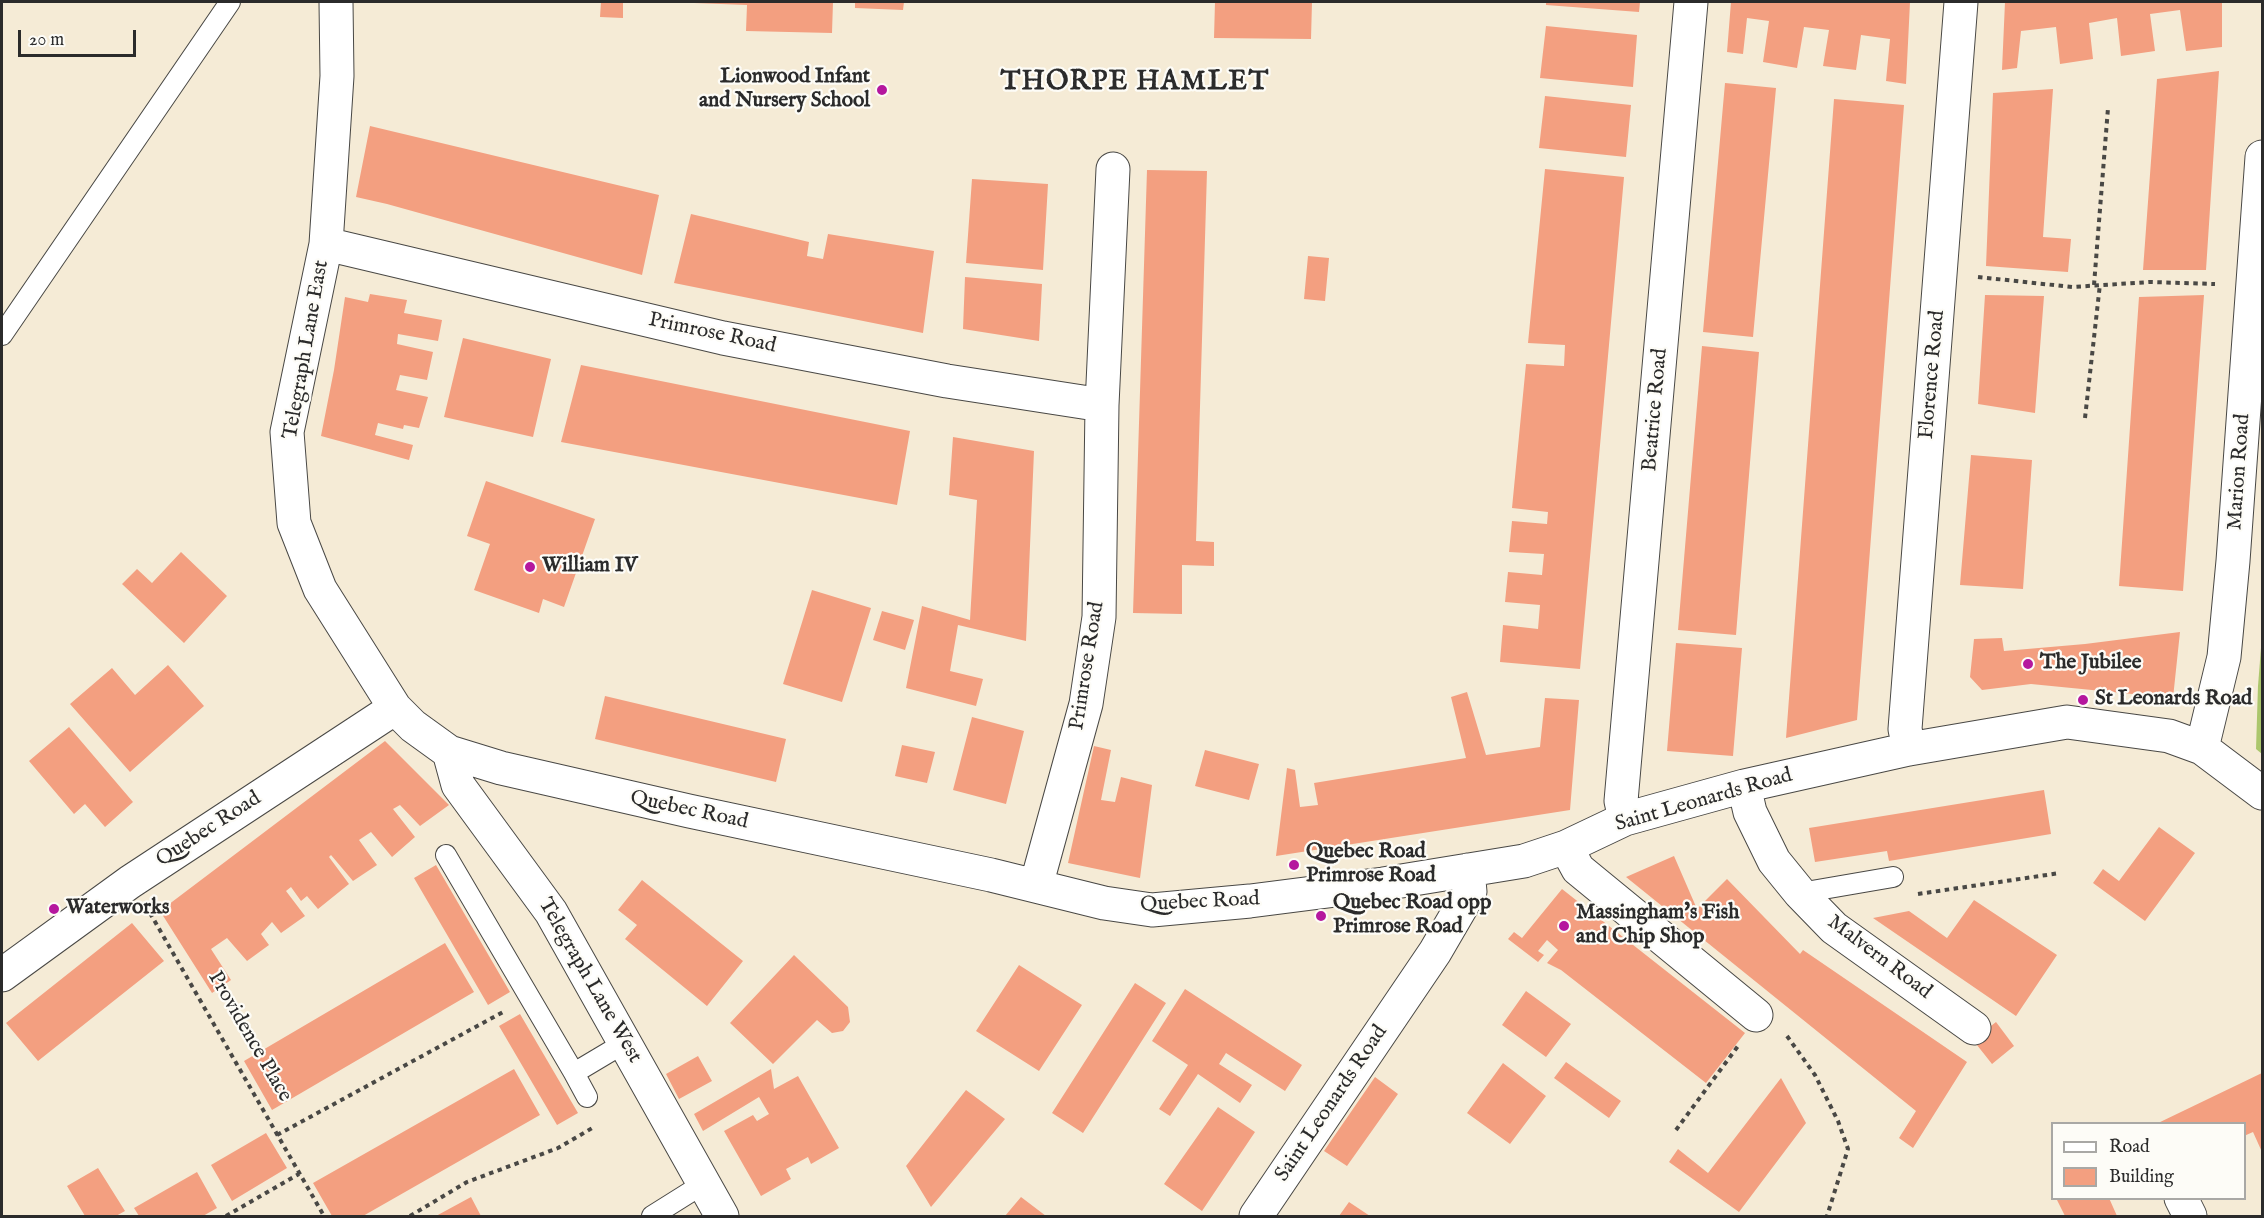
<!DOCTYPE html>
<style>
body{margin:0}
#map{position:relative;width:2264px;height:1218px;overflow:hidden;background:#f5ebd6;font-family:"IM FELL English",serif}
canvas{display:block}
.frame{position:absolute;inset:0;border:3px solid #2b2b2b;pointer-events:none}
.legend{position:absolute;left:2051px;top:1122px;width:195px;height:78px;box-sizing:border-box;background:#fdfcf7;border:2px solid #a9a8a5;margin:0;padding:8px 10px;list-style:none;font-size:18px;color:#2b2b2b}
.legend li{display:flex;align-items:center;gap:12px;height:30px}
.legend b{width:30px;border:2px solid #a9a8a5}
.scale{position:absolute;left:18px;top:30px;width:118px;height:27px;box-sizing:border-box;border:3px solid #2b2b2b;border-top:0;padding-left:8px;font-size:18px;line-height:21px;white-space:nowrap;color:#2b2b2b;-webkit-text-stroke:4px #fdfcf7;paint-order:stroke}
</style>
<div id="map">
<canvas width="2264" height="1218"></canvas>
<div class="frame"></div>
<ul class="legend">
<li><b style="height:8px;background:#fff"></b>Road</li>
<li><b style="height:16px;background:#f39f80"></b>Building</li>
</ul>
<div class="scale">20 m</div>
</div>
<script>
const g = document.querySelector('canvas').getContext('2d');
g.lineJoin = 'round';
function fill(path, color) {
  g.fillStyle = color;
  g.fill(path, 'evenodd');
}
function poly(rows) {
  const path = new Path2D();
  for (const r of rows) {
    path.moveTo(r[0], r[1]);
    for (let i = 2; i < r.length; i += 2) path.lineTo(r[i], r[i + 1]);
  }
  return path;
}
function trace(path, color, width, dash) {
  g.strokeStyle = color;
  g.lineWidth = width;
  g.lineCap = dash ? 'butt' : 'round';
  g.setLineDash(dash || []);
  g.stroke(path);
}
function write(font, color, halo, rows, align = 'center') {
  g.font = font + ' "IM FELL English",serif';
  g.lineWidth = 4.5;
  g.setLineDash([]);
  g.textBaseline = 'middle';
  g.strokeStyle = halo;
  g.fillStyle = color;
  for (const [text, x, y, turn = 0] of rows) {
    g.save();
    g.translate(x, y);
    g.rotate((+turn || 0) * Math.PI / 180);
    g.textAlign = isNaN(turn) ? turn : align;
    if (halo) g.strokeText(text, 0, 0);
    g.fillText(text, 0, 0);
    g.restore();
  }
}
fill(poly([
 [2262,635,2262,754,2256,749,2258,686]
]), '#abc66c');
fill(poly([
 [601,2,623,2,623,18,600,17],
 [694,2,833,2,832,33,746,31,747,5,694,3],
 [855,2,904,2,903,10,855,8],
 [1215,2,1312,2,1311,39,1214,38],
 [1546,2,1640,2,1639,12,1546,5],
 [1731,2,1910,2,1906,84,1886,81,1890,39,1861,35,1856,70,1823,66,1829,30,1804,27,1797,68,1763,62,1769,21,1747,18,1743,54,1727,52],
 [2005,2,2222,2,2222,47,2186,51,2180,10,2150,14,2155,51,2121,56,2117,18,2089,23,2093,59,2060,64,2056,27,2021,31,2017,68,2002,70],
 [1546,26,1637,35,1633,87,1540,78],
 [2219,71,2206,270,2143,270,2157,79],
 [1725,83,1776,88,1753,337,1703,332],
 [2053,89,2043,237,2071,239,2068,272,1986,266,1993,93],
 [1545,96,1631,105,1626,157,1539,148],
 [1834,99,1904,105,1857,720,1786,738],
 [370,126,659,195,642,275,387,204,356,197],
 [1545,169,1624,177,1580,669,1500,662,1503,625,1538,629,1540,605,1505,602,1508,572,1542,575,1544,554,1509,552,1512,521,1547,524,1548,512,1512,508,1526,364,1564,366,1565,345,1528,343],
 [1147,170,1207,171,1196,541,1214,542,1214,566,1182,565,1182,614,1133,613],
 [972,179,1048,184,1043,270,966,263],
 [691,214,809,242,807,256,823,259,828,234,934,251,923,333,674,283],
 [1308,256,1329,258,1325,301,1304,299],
 [965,277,1042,284,1039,341,963,329],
 [370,294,407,300,404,313,442,320,438,341,398,334,397,344,433,352,427,380,400,375,396,390,428,397,419,428,404,425,403,429,378,423,375,435,413,445,409,460,321,436,334,370,345,297,368,302],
 [1985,295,2044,296,2035,413,1978,404],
 [2204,295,2183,591,2119,586,2139,297],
 [463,338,551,359,533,437,444,417],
 [1702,346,1759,352,1736,635,1678,630],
 [581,365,910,431,897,505,561,442],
 [953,437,1034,451,1026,641,958,625,950,671,983,679,976,706,906,688,922,606,970,620,977,500,949,495],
 [1971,455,2032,460,2023,589,1960,585],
 [486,481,595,519,564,607,543,599,539,613,474,590,490,544,467,536],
 [181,552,227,596,184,643,122,584,137,569,152,583],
 [812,590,871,608,842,702,783,684],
 [882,611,914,620,905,650,873,640],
 [2180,632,2173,698,2031,684,1982,690,1970,677,1974,639,2002,638,2004,651,2085,644],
 [1676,643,1742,648,1733,756,1667,751],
 [168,665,204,706,130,772,70,704,112,668,135,695],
 [1467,692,1486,755,1540,747,1545,698,1579,700,1570,810,1276,856,1287,768,1295,770,1300,807,1318,805,1314,783,1466,758,1451,697],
 [605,696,786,739,776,782,595,739],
 [972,717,1024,731,1006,804,953,790],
 [69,727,133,802,105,827,85,804,74,814,29,761],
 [385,741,449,805,420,826,400,805,393,809,415,837,392,857,371,832,359,840,377,865,353,881,331,855,329,857,349,884,318,909,307,896,301,901,291,887,286,891,305,916,281,933,272,922,261,934,269,945,247,961,227,938,211,949,231,980,212,993,160,911],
 [902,745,935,752,927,783,895,776],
 [1094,746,1111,750,1101,800,1115,802,1121,777,1152,785,1140,878,1068,863],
 [1205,750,1259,764,1249,800,1195,786],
 [2044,790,2051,834,1889,861,1887,851,1815,862,1809,828],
 [2159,827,2195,853,2145,921,2093,883,2103,869,2119,881],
 [1674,856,1697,909,1727,879,1800,954,1803,950,1967,1062,1913,1148,1899,1138,1916,1111,1626,877],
 [436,865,510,992,488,1005,414,878],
 [642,880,743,961,707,1006,625,939,637,925,618,910],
 [1562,889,1745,1033,1706,1083,1561,970,1547,963,1558,950,1547,940,1538,951,1544,955,1538,962,1508,939,1514,932,1522,938],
 [1974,900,2057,955,2016,1016,1873,918,1909,911,1947,938],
 [132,923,164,961,38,1061,6,1023],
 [445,943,474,992,272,1110,244,1061],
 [794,955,848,1007,850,1022,843,1031,832,1033,817,1020,773,1064,730,1023],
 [1019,965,1082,1005,1039,1071,976,1031],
 [1135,983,1166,1003,1083,1133,1052,1113],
 [1185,989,1302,1065,1285,1091,1226,1053,1219,1064,1252,1085,1240,1103,1198,1074,1170,1116,1159,1109,1188,1065,1152,1041],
 [1526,991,1571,1024,1546,1057,1502,1025],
 [520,1014,578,1113,557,1125,499,1026],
 [1996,1022,2014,1046,1992,1064,1973,1040],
 [698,1056,712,1081,679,1099,666,1074],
 [1566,1062,1621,1101,1609,1118,1554,1078],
 [1503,1063,1546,1096,1510,1144,1467,1113],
 [514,1069,540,1115,363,1216,332,1216,313,1183],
 [771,1069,774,1089,798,1076,839,1148,811,1164,808,1157,786,1169,791,1179,761,1196,724,1131,753,1115,757,1121,769,1114,759,1097,703,1131,694,1114],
 [2262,1073,2262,1152,2253,1132,2244,1136,2244,1124,2156,1124],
 [1375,1077,1398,1094,1347,1166,1324,1151],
 [1781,1078,1806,1123,1739,1212,1669,1162,1678,1149,1708,1173],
 [966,1090,1005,1119,931,1207,906,1166],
 [1218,1107,1255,1132,1202,1211,1164,1184],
 [266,1133,287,1168,232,1201,211,1165],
 [98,1168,125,1211,116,1216,85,1216,67,1186],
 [197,1172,217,1208,203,1216,139,1216,134,1208],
 [471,1197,481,1216,436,1216],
 [1021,1197,1046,1216,1005,1216],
 [2056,1198,2109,1198,2117,1216,2065,1216],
 [1349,1202,1370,1216,1339,1216]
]), '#f39f80');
const service = poly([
 [2,335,230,2],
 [446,855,574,1073],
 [1800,893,1893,877],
 [587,1097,574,1073,626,1042],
 [652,1216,703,1184]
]);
const minor = poly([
 [336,2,337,76,326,244,287,432,294,523,320,589,395,708,413,726,449,752,501,768,689,811,991,875,1104,903,1152,910,1250,901,1383,884,1524,861,1566,847,1625,819,1744,786,1909,749,2067,722,2169,736,2202,748,2262,793],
 [326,244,723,338,947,381,1102,405],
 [2202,748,2224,657,2233,561,2262,157],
 [1909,749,1905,729,1961,2],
 [449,752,458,785,551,912,722,1216],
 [1744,786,1750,812,1774,861,1800,893,1834,928,1974,1028],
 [1625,819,1621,801,1691,2],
 [1566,847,1578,869,1756,1015],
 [1036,886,1086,704,1099,617,1102,405,1113,169],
 [2,975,130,882,395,708],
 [2181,1198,2190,1216],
 [1256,1216,1435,952,1470,892,1468,870]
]);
trace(service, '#494845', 22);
trace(minor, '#494845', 35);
trace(poly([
 [1978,277,2072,287,2150,282,2215,284],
 [2094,285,2108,108],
 [2085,418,2100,284],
 [1918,894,2060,873],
 [150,913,324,1216],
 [1787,1036,1815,1075,1838,1121,1848,1149,1827,1216],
 [1676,1130,1738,1046],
 [277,1135,503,1012],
 [226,1216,299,1174],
 [410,1216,467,1182,558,1148,594,1127]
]), '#494845', 4, [4.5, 4.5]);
trace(service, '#fff', 20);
trace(minor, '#fff', 33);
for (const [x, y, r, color] of [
 [882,90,6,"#b5179e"],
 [530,567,6,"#b5179e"],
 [2028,664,6,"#b5179e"],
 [2083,700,6,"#b5179e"],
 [1294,865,6,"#b5179e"],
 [54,909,6,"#b5179e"],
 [1321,916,6,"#b5179e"],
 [1564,926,6,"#b5179e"]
]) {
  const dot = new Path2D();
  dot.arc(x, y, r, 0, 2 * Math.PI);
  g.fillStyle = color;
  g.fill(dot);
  trace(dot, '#fdfcf7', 2);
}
write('bold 21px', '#2b2b2b', '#fdfcf7', [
 ["Lionwood Infant",870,78,"right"],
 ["and Nursery School",870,102,"right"],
 ["William IV",542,567],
 ["The Jubilee",2040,664],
 ["St Leonards Road",2095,700],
 ["Quebec Road",1306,853],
 ["Primrose Road",1306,877],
 ["Quebec Road opp",1333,904],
 ["Primrose Road",1333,928],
 ["Waterworks",66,909],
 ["Massingham's Fish",1576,914],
 ["and Chip Shop",1576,938]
], 'left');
write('21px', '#2b2b2b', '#fdfcf7', [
 ["Primrose Road",712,334,12],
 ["Telegraph Lane East",307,350,-80],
 ["Florence Road",1933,375,-85],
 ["Beatrice Road",1656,410,-85],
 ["Marion Road",2240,472,-86],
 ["Primrose Road",1088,666,-81],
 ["Saint Leonards Road",1704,801,-16],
 ["Quebec Road",689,811,12],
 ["Quebec Road",209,830,-33],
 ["Quebec Road",1200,903,-3],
 ["Malvern Road",1879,958,37],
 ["Telegraph Lane West",589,981,60],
 ["Providence Place",249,1037,60],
 ["Saint Leonards Road",1332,1104,-56]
]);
g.letterSpacing = '1.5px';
write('bold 27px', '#2b2b2b', '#fdfcf7', [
 ["THORPE HAMLET",1135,83]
]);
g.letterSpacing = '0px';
</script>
